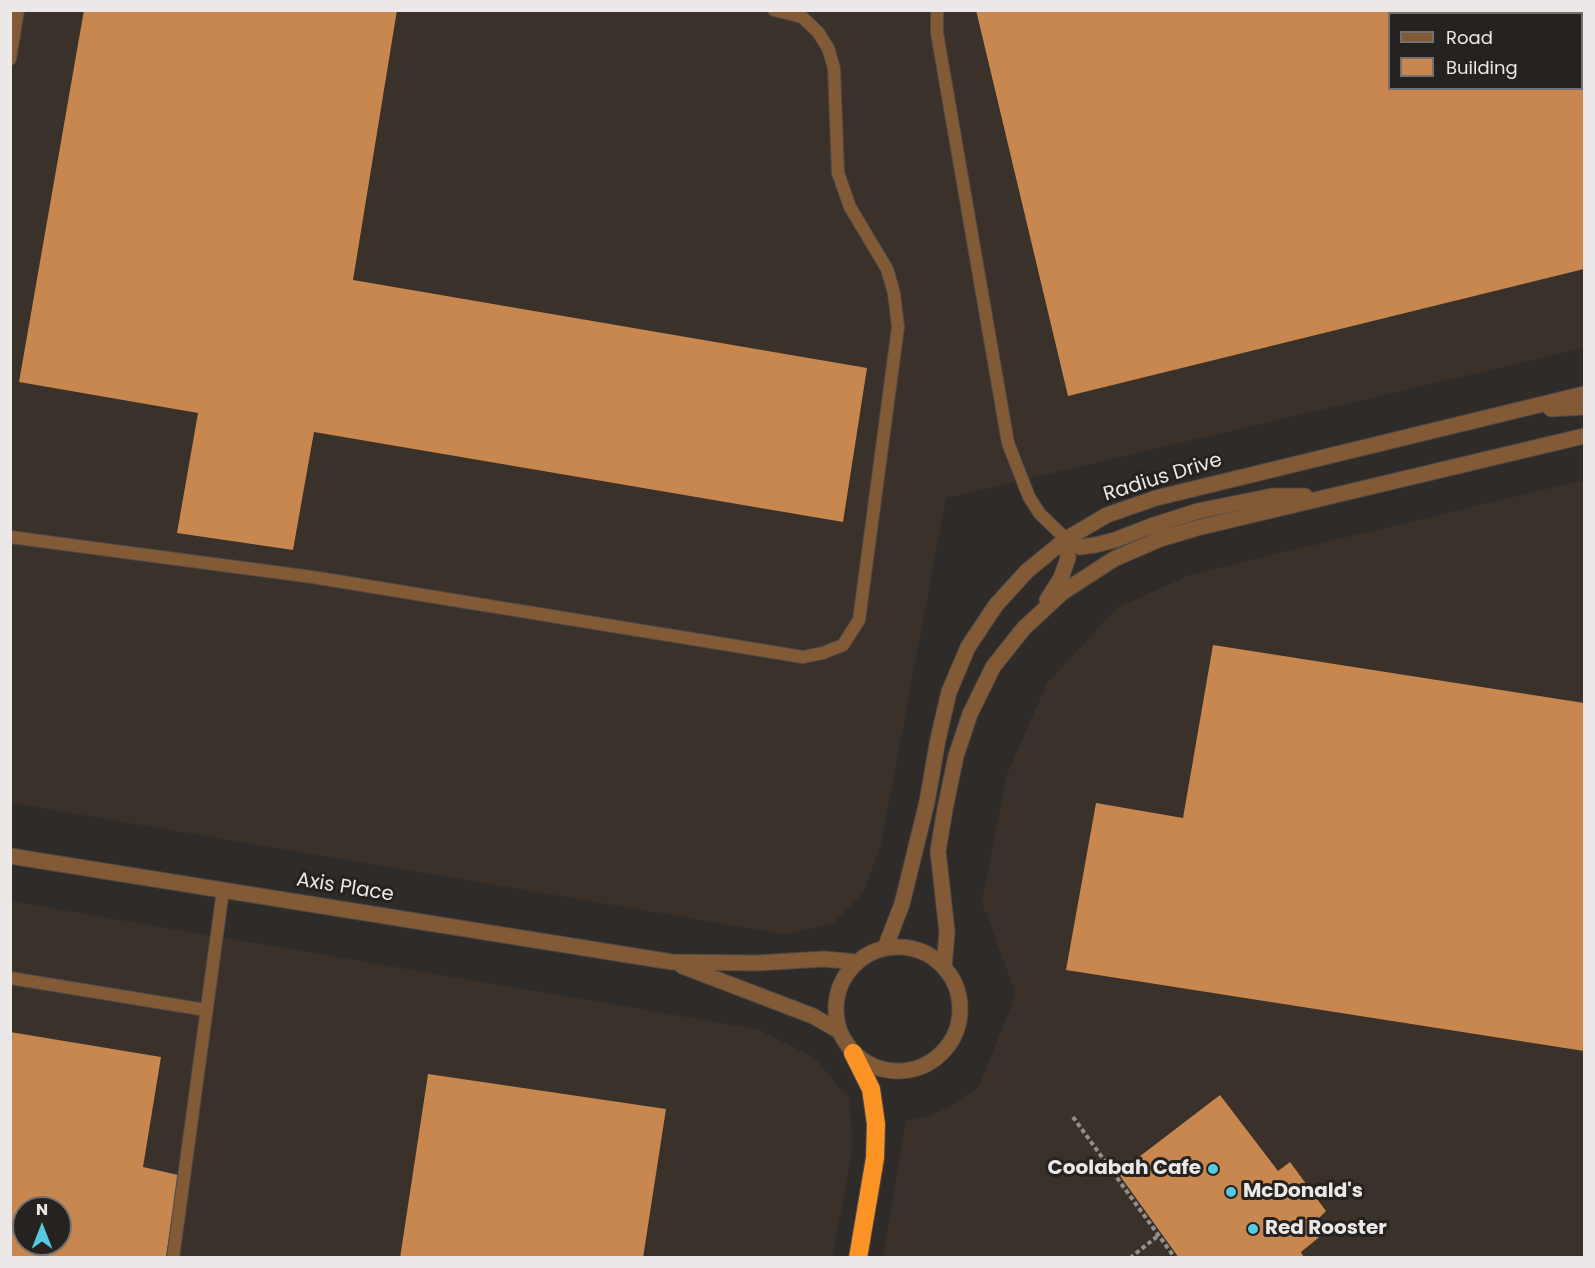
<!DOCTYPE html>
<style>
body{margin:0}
#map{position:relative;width:1595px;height:1268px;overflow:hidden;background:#2e2b29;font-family:Poppins,sans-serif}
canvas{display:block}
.frame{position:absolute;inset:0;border:12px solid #ebe8e7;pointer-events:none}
.legend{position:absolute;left:1388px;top:12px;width:195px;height:78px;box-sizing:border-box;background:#25221f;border:2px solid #74716f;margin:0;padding:8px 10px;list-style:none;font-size:18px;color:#ebe8e7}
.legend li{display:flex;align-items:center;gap:12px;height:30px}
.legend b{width:30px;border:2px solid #74716f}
.north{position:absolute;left:12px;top:1196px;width:60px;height:60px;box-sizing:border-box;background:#25221f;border:2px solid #74716f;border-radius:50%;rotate:0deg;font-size:16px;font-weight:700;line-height:24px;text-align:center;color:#ebe8e7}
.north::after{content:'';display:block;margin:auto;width:21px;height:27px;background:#54cade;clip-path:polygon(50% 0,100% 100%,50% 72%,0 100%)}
</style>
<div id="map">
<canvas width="1595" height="1268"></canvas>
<div class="frame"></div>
<ul class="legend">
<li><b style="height:8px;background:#835a36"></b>Road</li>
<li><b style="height:16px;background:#c7874f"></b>Building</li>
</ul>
<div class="north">N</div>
</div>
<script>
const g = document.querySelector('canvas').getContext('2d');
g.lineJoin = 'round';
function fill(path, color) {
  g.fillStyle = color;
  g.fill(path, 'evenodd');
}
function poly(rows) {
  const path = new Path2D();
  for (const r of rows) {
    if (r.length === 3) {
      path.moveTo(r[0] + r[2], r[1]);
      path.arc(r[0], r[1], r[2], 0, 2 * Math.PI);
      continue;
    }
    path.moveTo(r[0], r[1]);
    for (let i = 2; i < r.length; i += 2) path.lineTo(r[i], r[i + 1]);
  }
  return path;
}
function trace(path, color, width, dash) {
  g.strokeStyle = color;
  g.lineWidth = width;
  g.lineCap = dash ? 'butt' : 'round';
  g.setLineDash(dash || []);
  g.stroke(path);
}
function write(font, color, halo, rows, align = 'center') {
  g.font = font + ' Poppins,sans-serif';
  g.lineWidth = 6;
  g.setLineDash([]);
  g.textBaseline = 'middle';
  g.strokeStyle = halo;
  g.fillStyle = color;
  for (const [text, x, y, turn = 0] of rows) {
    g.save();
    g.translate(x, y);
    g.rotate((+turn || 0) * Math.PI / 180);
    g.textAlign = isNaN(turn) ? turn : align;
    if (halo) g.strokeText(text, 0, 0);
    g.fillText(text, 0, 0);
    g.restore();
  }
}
fill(poly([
 [10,11,1584,11,1584,348,946,498,881,845,863,893,832,924,784,934,11,803],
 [1390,14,1582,14,1582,88,1390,88],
 [1584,480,1584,1257,883,1258,906,1121,929,1116,954,1104,979,1086,1016,994,982,902,1006,777,1047,683,1117,608,1189,575],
 [10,901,757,1029,815,1058,849,1099,853,1143,833,1257,11,1257],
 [24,1208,60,1208,60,1244,24,1244]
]), '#39312a');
fill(poly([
 [84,10,397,10,353,280,867,368,843,522,314,432,293,550,177,533,198,413,19,382],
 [976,10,1584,10,1584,269,1068,396],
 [1390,14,1582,14,1582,88,1390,88],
 [1213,645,1584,703,1584,1051,1066,970,1096,803,1183,818],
 [10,1032,161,1057,143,1167,178,1175,166,1258,10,1258],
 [24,1208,60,1208,60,1244,24,1244],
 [428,1074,666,1109,643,1258,400,1258],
 [1220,1095,1278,1171,1290,1162,1326,1211,1314,1223,1323,1234,1301,1252,1304,1258,1179,1258,1118,1173]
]), '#c7874f');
const lane = poly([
 [937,10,937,33,1008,443,1029,497,1040,514,1066,539],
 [10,59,18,10],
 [10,537,312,577,803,657,823,653,843,645,859,620,898,327,894,293,887,269,850,207,838,173,834,68,828,48,818,32,802,17,774,10],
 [10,978,206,1010],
 [173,1258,223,890]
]);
const street = poly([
 [1551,409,1584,407],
 [1066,539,1080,547,1095,545,1115,540,1154,525,1198,511,1272,496,1305,496],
 [1047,600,1061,578,1068,558,1066,539],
 [10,856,672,962,757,963,824,959,857,962],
 [898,1009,62],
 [885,948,902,904,927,802,938,739,949,692,968,647,996,605,1027,571,1066,539,1107,515,1156,498,1584,394],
 [682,966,813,1016,839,1031],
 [944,967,947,932,938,851,945,809,956,756,970,714,993,667,1024,628,1063,592,1114,559,1160,539,1197,528,1584,436]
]);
const highway = poly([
 [853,1053,871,1089,876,1124,875,1158,858,1258]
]);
trace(lane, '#4c4947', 14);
trace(street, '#4c4947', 17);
trace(highway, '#4c4947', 20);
trace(poly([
 [1073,1117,1175,1258],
 [1130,1258,1159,1235]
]), '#928f8d', 4, [4.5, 3]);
trace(lane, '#835a36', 12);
trace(street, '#835a36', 15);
trace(highway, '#fb9424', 18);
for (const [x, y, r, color] of [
 [1213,1169,6,"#54cade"],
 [1231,1192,6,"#54cade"],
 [1253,1229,6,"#54cade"]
]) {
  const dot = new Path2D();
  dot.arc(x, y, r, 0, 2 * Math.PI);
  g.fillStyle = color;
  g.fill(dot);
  trace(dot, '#25221f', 2);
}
write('20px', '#ebe8e7', '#25221f', [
 ["Radius Drive",1163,478,-17],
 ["Axis Place",345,888,9]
]);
write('bold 20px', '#ebe8e7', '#25221f', [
 ["Coolabah Cafe",1201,1169,"right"],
 ["McDonald's",1243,1192],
 ["Red Rooster",1265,1229]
], 'left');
</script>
